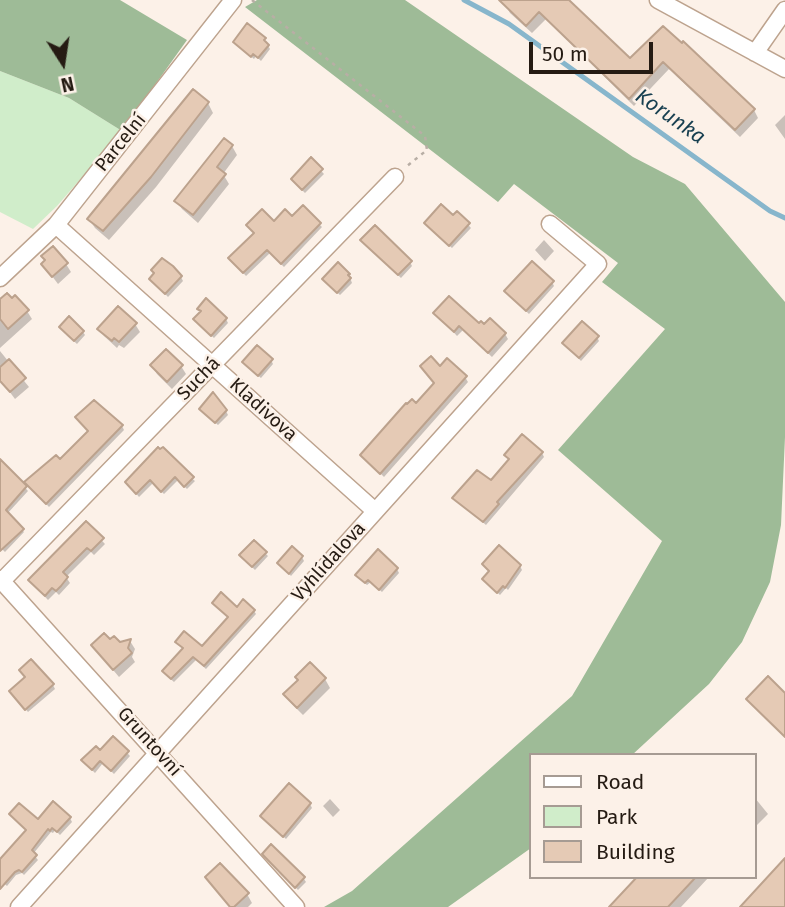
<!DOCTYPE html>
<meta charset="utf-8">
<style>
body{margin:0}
#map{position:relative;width:785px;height:907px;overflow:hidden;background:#fcf1e8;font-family:"Fira Sans",sans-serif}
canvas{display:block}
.legend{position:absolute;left:529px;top:753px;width:228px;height:126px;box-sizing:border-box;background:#fcf1e8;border:2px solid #a69b93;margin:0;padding:9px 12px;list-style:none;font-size:21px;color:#251b13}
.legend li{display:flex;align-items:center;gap:14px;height:35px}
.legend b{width:35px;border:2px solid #a69b93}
.north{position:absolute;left:28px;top:28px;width:70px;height:70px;-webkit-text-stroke:5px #fcf1e8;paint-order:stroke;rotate:168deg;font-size:19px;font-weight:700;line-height:28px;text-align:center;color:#251b13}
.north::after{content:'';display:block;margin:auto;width:24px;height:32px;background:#251b13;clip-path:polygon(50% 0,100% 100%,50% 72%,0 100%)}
.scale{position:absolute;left:529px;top:42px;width:124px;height:32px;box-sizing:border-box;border:4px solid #251b13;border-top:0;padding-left:9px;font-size:21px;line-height:24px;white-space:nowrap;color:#251b13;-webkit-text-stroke:5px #fcf1e8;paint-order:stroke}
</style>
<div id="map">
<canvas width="785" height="907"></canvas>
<ul class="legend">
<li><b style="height:9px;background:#fff"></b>Road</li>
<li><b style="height:19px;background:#d0edca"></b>Park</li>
<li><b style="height:19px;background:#e5cab5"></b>Building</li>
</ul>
<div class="north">N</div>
<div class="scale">50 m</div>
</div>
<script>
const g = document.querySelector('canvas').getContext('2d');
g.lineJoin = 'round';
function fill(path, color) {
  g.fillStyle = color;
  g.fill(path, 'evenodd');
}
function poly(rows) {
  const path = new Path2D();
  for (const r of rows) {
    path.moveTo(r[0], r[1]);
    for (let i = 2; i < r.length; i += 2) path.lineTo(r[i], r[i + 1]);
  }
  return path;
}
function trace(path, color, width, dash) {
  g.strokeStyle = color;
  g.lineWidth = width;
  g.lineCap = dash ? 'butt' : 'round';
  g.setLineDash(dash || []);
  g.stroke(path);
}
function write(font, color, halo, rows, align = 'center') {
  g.font = font + ' "Fira Sans",sans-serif';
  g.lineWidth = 5;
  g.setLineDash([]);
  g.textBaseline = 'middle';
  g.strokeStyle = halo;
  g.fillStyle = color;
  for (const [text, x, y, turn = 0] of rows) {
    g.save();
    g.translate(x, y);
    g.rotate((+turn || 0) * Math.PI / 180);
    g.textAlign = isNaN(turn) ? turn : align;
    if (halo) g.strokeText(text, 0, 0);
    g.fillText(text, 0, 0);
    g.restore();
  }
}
fill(poly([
 [0,71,69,98,122,131,57,206,33,229,0,212]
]), '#d0edca');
fill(poly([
 [0,0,120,0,187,40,122,131,69,98,0,71],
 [257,0,405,0,633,157,685,184,785,302,785,437,781,525,770,582,742,642,709,684,632,755,531,755,531,848,448,907,324,907,352,891,572,696,578,686,662,541,558,450,665,329,602,282,618,263,514,184,498,202,245,7]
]), '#9ebb97');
fill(poly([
 [509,0,566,0,630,60,663,28,754,110,758,118,740,137,669,69,634,106,546,19,532,33,510,13,505,4],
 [264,39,270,49,261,61,256,56,254,59,235,42],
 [208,103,213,113,156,187,109,240,95,228,89,219],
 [785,115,785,139,775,125],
 [232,146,237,155,223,174,229,184,198,223,182,209,177,201],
 [311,160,324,174,305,193,295,183],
 [457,213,471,228,452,248,428,227],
 [292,219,319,224,322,227,284,267,270,253,246,276,233,262,274,223],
 [544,240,554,251,545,261,535,250],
 [365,244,410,262,412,266,401,278],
 [46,261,66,264,71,272,58,284,43,264],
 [349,275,352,283,340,295,327,283],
 [181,277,183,281,168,297,151,279],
 [552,282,554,286,529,314,506,292],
 [3,296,27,311,32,319,0,348,0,298],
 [200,309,226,319,228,323,214,338,195,320,202,313],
 [436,313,505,334,508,339,492,357,463,330,457,336],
 [135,324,140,332,124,348,119,345,117,348,104,336,99,329],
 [63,331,83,332,85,335,77,344],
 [597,337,599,341,581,361,564,344],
 [0,351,29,387,15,399,0,379],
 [271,360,273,364,261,378,246,366],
 [152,366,181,366,186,374,172,389,157,374],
 [440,368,465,377,468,382,384,477,362,455,416,406,436,384],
 [201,410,226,411,228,415,218,425],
 [122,426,124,430,49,507,29,486,60,462],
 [158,450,195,481,187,489,178,480,164,494,153,483,139,497,127,483],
 [542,453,544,457,486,525,454,498,491,482,510,461,506,455],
 [5,466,28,491,7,514,24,532,5,552,0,547,0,470],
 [86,524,105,544,94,555,91,552,66,577,70,583,59,595,56,592,48,600,30,581],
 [265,553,268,556,255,570,244,559],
 [302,557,304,561,291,576,279,563],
 [484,565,520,566,522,570,508,590,506,588,500,595,484,580,491,572],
 [397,569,399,573,382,592,371,582,367,585,360,579],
 [237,609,254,611,256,614,206,669,196,660,174,682,166,675,164,671,184,649,177,642,202,648],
 [130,641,135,649,132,657,135,662,119,677,93,646],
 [27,678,53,685,55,689,28,712,13,695],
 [325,679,330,688,303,715,291,703,286,695,299,681],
 [113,738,130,756,114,774,103,763,95,773,83,761,100,753],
 [755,798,768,814,755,827],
 [330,799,340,810,333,817,323,806],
 [310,804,312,808,286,839,262,816],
 [11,815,38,822,70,818,72,822,60,835,55,830,53,833,51,832,33,854,38,860,24,875,22,873,16,875,7,886,0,880,0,862,28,831],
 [271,847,304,879,306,882,298,890,267,858],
 [639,877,709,877,681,907,611,907],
 [207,878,247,894,252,903,248,907,230,907]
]), '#0003');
trace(poly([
 [464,0,509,24,770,211,785,218]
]), '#87b6cc', 5);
const building = poly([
 [499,0,569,0,630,58,663,26,682,43,683,41,755,109,735,130,663,62,629,99,539,12,526,26,499,0],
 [247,23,266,38,264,40,269,45,258,58,253,54,251,57,233,42,247,23],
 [193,89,209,102,151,177,103,231,87,219,193,89],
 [224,138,233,145,217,167,226,174,193,215,174,201,224,138],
 [311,157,323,169,302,190,291,179,311,157],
 [441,204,453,215,457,211,470,223,449,246,424,223,441,204],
 [303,205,321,223,281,264,267,250,243,273,228,258,254,233,246,225,262,209,274,221,285,209,292,216,303,205],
 [375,225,412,261,398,275,360,240,375,225],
 [53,246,68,263,52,277,41,264,45,260,41,256,53,246],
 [162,258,173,266,182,276,165,294,149,279,154,273,151,270,162,258],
 [532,261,554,281,526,311,504,291,532,261],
 [338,262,350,274,348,275,351,278,337,293,322,279,338,262],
 [7,293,12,298,15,295,29,310,8,329,0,319,0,299,7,293],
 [449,296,479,323,481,321,484,324,490,318,506,333,488,353,459,326,454,332,433,313,449,296],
 [206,298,227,318,211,336,193,319,201,311,197,309,206,298],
 [118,306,137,323,119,342,114,338,112,341,97,329,118,306],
 [69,316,84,331,74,341,59,327,69,316],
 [582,321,599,336,579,358,562,343,582,321],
 [257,345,273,359,258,376,242,362,257,345],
 [166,349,183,365,167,382,150,365,166,349],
 [431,356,440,366,447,358,467,376,380,474,360,455,406,403,407,404,412,399,416,403,434,383,420,366,431,356],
 [9,359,26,378,10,392,0,381,0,367,9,359],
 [213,392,227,410,215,423,199,409,213,392],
 [94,400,123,425,46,504,24,482,56,455,60,459,88,431,75,417,94,400],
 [522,434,543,452,497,502,499,504,483,522,452,498,477,470,491,480,509,459,504,455,522,434],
 [158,447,160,449,163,447,194,477,184,487,175,477,161,492,150,480,136,494,125,482,158,447],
 [0,459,27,486,6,510,24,529,0,551,0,459],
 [86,521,104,538,91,551,87,548,63,572,68,577,61,586,56,591,52,588,45,596,28,580,86,521],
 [254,540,267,552,252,567,239,555,254,540],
 [499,545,521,565,505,588,503,586,497,593,482,579,489,571,482,564,499,545],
 [292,546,303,556,289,574,277,563,292,546],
 [378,549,398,568,379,590,368,580,365,583,355,575,378,549],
 [221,592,237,607,243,599,255,610,204,666,193,657,171,679,162,671,183,648,175,642,184,631,202,646,228,617,212,603,221,592],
 [104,633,110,639,114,636,120,642,131,639,128,648,132,653,113,670,91,645,104,633],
 [31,659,54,684,25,710,9,691,25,677,19,670,31,659],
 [310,662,326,678,297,708,283,694,298,680,295,677,310,662],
 [768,676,785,693,785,737,746,699,768,676],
 [113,736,129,751,111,771,100,761,92,770,81,760,96,746,100,750,113,736],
 [289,783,311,803,283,837,260,816,289,783],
 [53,801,71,817,57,832,52,828,50,831,48,829,32,850,37,855,22,872,19,870,15,872,0,889,0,859,26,830,9,814,19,803,38,819,53,801],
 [271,844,305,877,295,888,262,854,271,844],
 [785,858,785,907,740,907,785,858],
 [220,863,249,893,234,907,230,907,205,877,220,863],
 [637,877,696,877,668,907,609,907,637,877]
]);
fill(building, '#e5cab5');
trace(building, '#bca28d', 2);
const street = poly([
 [658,0,785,69],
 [755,53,785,10],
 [56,225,375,511],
 [0,278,56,225,233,0],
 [0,579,296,907],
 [2,581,395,177],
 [19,907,598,264,550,224]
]);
trace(street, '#bda38e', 19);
trace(poly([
 [252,0,425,136,427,150,407,166]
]), '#b8aea5', 2.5, [3.5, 5]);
trace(street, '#fff', 16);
write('19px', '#251b13', '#fcf1e8', [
 ["Parcelní",121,143,-51],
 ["Suchá",199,379,-46],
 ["Kladivova",263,410,42],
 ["Vyhlídalova",329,562,-48],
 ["Gruntovní",149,742,48]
]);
write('italic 21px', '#173f50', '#fcf1e8', [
 ["Korunka",670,117,35]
]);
</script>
